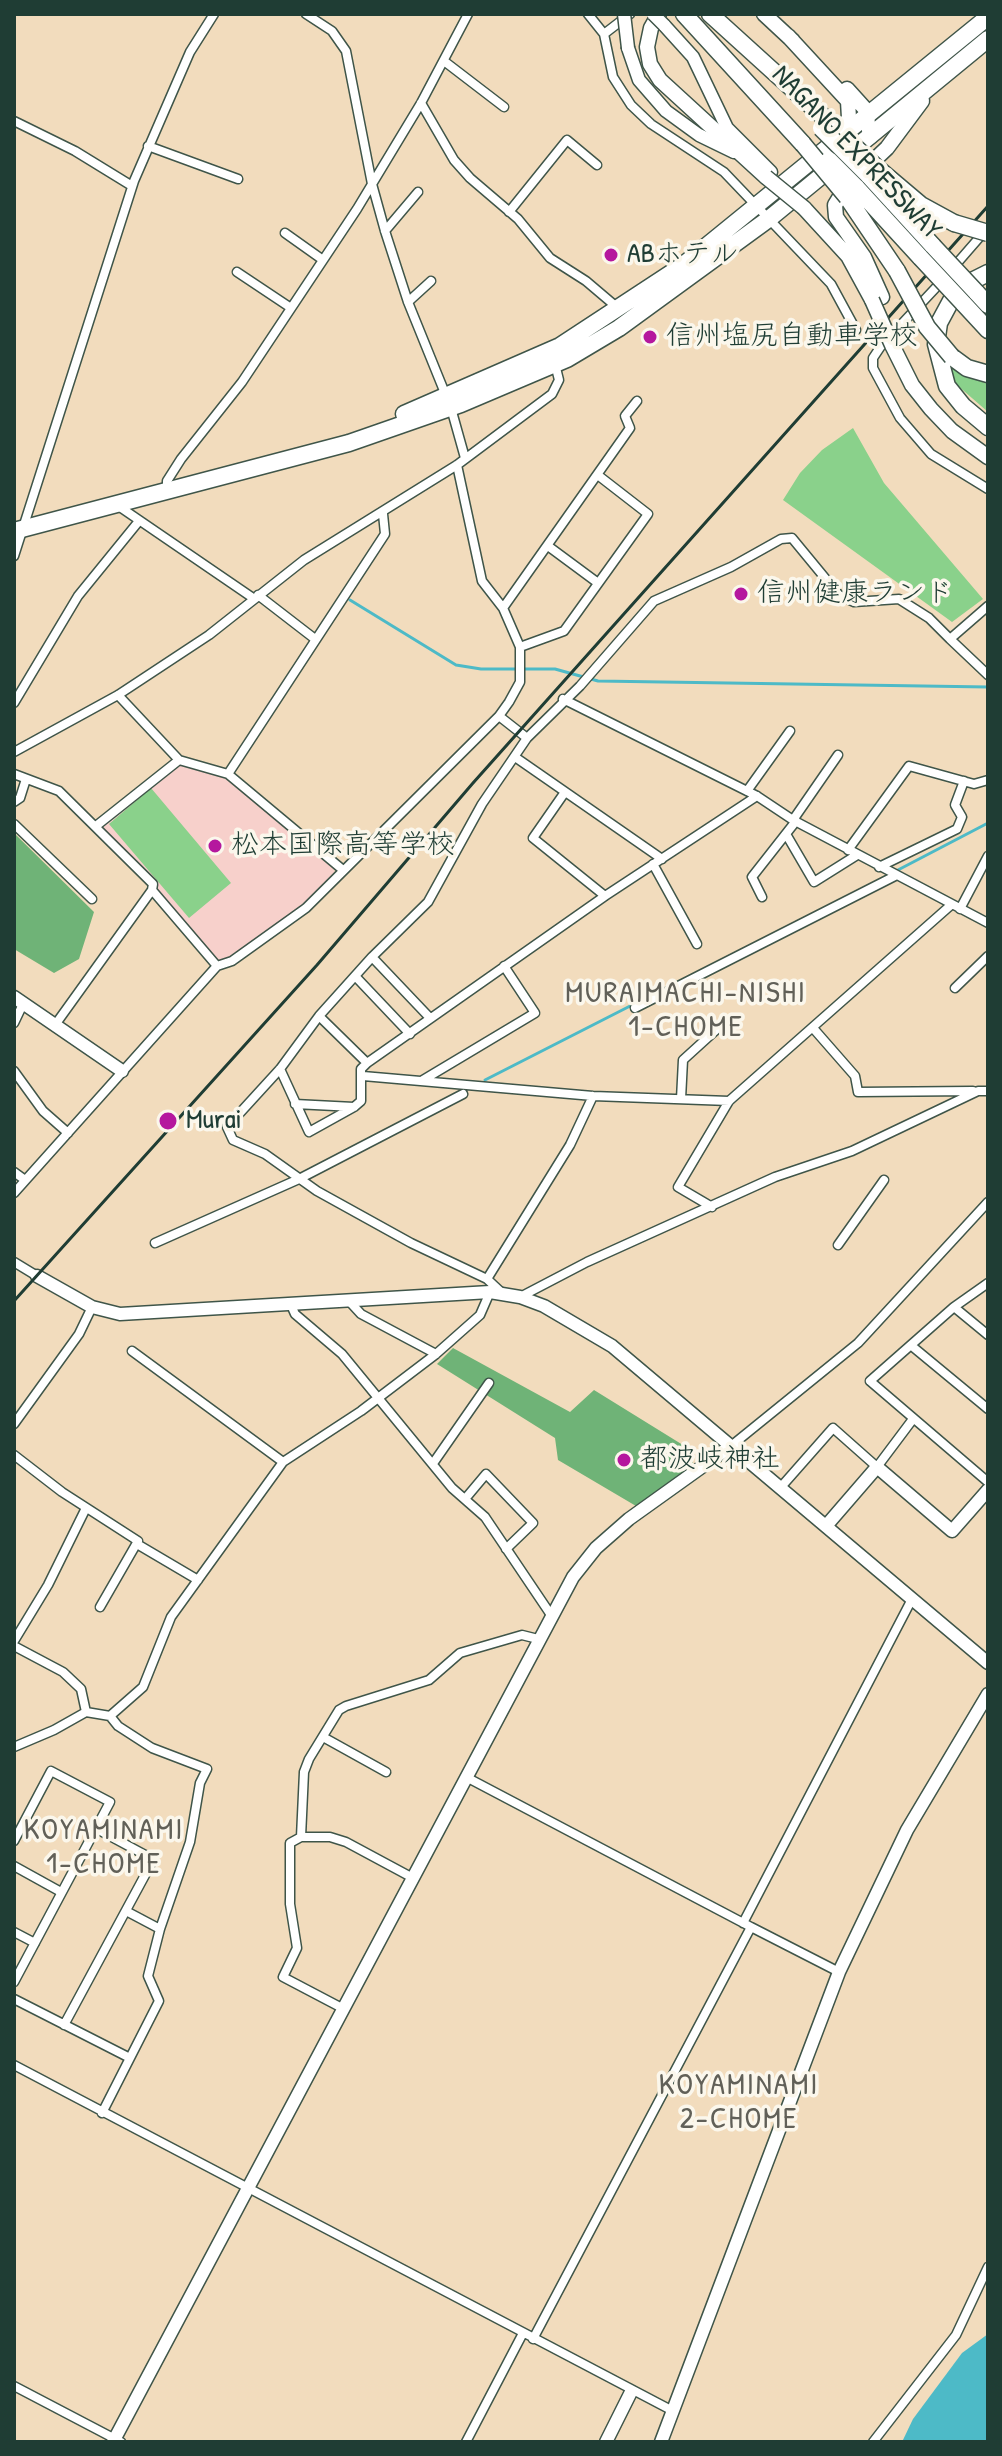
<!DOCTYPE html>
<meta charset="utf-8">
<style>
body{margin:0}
#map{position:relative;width:1002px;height:2456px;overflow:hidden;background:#f2dcbd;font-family:"Patrick Hand",sans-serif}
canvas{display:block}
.frame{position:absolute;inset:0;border:16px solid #1f3d34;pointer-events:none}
</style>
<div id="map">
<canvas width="1002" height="2456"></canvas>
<div class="frame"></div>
</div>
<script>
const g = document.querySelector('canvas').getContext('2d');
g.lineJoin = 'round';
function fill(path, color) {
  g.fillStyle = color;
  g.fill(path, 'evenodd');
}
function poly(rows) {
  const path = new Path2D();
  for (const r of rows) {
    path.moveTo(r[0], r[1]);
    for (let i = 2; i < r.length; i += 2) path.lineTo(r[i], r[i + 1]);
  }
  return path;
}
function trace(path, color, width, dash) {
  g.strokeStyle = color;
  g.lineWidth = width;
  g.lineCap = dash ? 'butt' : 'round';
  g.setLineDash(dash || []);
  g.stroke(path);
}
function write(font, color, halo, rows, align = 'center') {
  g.font = font + ' "Patrick Hand","Klee One",sans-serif';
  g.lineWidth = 7;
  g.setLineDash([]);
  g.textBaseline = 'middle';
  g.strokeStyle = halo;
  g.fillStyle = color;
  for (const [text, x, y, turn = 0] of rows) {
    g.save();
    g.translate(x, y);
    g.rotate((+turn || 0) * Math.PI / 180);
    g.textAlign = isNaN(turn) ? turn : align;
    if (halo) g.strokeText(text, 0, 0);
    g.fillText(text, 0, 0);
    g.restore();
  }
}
fill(poly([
 [181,762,220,772,334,866,334,873,300,908,232,956,217,961,156,890,157,885,101,826]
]), '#f7d0cb');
fill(poly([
 [944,360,963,375,988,384,988,412,957,385],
 [853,428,884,483,983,599,952,622,783,500,800,473,822,450],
 [151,788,231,883,189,918,109,824]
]), '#8ad18b');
fill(poly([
 [14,833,94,912,79,959,54,973,14,949],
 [453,1348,570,1412,594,1390,691,1450,693,1462,689,1469,636,1506,558,1460,555,1438,437,1364]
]), '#6fb377');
fill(poly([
 [988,2334,988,2442,902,2442,913,2419,962,2353]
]), '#4dbac7');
trace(poly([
 [350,600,456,665,481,669,555,669,598,681,988,687],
 [896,871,988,823],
 [485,1080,636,1003]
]), '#4dbac7', 3);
const street = poly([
 [306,14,332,31,346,51,372,184,385,231,408,302,451,408,465,458],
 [588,14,604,34,613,77,631,105,651,124,724,172,831,284,856,330],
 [604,34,630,14],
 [444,61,504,107],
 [421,103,454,160,470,178,518,219,550,258,586,281,619,309],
 [14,121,75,151,132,186],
 [148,146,238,179],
 [509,212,567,140,597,165],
 [385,231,418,192],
 [285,233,323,260],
 [952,269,985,231],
 [237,272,291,308],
 [943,280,881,346,873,358,873,368,900,418,931,454,988,489],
 [408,302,431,281],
 [167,490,167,481,181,459,242,382,357,209,421,103,468,14],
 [117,505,253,598],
 [548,546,598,583],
 [14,556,134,181,190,52,214,14],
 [258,595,315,639],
 [503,608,630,428,625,416,637,401],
 [950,639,988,675],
 [520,647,564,631,648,514,599,476],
 [118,695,179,760],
 [563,699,757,796,793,820,988,923],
 [14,703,78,596,139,521],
 [499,716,527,738],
 [14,752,118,695,209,635,304,560,457,465,552,394,559,380,555,364],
 [515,757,662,859],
 [14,774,59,791,153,884,152,890,217,966],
 [228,774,385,534,383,514],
 [747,791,790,731],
 [565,792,533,838,605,896],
 [14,802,20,798,26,779],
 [793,820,838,755],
 [14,824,92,899],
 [96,826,179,760,228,774,343,870],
 [786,834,814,882,857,855],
 [848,850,909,766,974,784,988,780],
 [653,864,697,944],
 [879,867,957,829,962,817,955,805,964,781],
 [762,897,752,877,796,821],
 [960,909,988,856],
 [372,957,430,1018],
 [355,976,410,1034],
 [955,988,988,956],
 [635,1008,895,876],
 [319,1016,367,1063],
 [14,1023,23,1004],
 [55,1025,152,890],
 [813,1028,855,1076,858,1092,973,1091],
 [280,1069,309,1132,354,1107,361,1101,361,1069,367,1063,605,896,757,796],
 [14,1071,43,1111,68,1133],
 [363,1076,593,1096,729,1101],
 [423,1080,535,1013,504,966],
 [681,1099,683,1060,716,1030],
 [295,1104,354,1107],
 [14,1172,25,1180],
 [14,1193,217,966,232,961,306,908,499,716,509,702,520,682,520,647,503,608,482,581,457,465],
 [712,1207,678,1187,729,1101,951,905],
 [155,1243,299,1179,463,1094],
 [838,1245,884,1180],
 [14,1262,37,1276],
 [487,1279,570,1145,593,1096],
 [988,1283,954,1307,870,1381,988,1482],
 [502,1293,487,1279,411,1243,317,1191,265,1154,233,1140,227,1127,280,1069,319,1016,372,957,428,902,482,804,527,738,580,686,654,601,731,567,781,539,792,538,839,595,854,602,899,599,929,618,950,639,988,606],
 [520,1297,587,1262,775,1177,852,1151,978,1091,988,1091],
 [349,1301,361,1314,436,1354],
 [291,1305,295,1314,342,1354,452,1488,485,1517,551,1615],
 [954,1307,988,1335],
 [913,1347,988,1409],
 [132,1351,283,1462],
 [14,1424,79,1334,92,1307],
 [731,1446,858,1343,988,1202],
 [14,1455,62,1492,138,1541,100,1607],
 [434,1462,489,1383],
 [781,1487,833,1428,877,1467,913,1419],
 [465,1499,486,1474,533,1523,506,1549],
 [137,1544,198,1580],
 [14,1641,48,1585,86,1508],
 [14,1646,63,1672,81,1689,86,1712],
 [110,1716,143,1687,171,1617,283,1462,361,1411,436,1354,480,1315,490,1292],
 [323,1737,386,1772],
 [14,1747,54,1730,86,1712,110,1716,118,1726,152,1748,207,1769,200,1783,190,1842,160,1929,148,1976,159,2001,102,2113],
 [466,1777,751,1927,533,2339],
 [301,1837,330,1837,346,1842,413,1878],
 [14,1841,51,1771,110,1802,14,1982],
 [14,1866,61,1892],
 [126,1911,160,1929],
 [743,1923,912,1599],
 [751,1927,839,1972],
 [14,1932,35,1943],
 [14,1999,128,2057],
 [342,2008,283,1977,297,1948,290,1904,290,1843,301,1837,304,1772,309,1759,339,1710,346,1706,429,1680,460,1653,522,1635,538,1639],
 [64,2025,151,1864,149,1857,95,1828],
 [14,2065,673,2411],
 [14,2386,121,2442],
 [466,2442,522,2335],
 [873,2442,956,2335,988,2267]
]);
const secondary = poly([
 [664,25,693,57,727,128,771,172],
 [628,48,639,80,666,111,699,135,734,152],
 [14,997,122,1071],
 [37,1276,92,1307,120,1314,490,1292,520,1297,544,1306,612,1346,988,1663],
 [826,1526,877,1467,952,1531,988,1490],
 [113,2442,573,1577,596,1548,629,1519,731,1446],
 [606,2442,631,2392],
 [661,2442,839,1972,907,1830,988,1694]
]);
const primary = poly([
 [659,14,651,28,647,47,650,64,660,80,766,177],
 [764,14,793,41],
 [788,36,848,101,849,118,837,136],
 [847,89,866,110,870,137],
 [804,208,848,256,872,300],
 [882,297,864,257,836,217,835,205,846,187,887,148,922,101],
 [892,345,912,385,931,409,952,431,988,457]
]);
const highway = poly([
 [684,14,803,144],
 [710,14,828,121],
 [876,167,921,205,954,223],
 [868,175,933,246],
 [856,187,921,258],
 [847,197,897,271],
 [988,273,966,284,953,297,939,323,936,344,947,386,963,406,988,427],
 [976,292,988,305],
 [963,303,988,330],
 [952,357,967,368,988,374],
 [404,414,560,346,682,266,988,17],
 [14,531,349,443,461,404,567,359,619,328,770,218,988,39]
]);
trace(street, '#3f5549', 11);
trace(secondary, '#3f5549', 15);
trace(primary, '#3f5549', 17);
trace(highway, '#3f5549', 19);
trace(street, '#fff', 8);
trace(secondary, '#fff', 12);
trace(primary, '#fff', 14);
trace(highway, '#fff', 16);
trace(poly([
 [14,1301,317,965,473,783,988,206]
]), '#1f3d34', 3);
const secondaryBridge = poly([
 [624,14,628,48],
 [653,14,664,25]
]);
const primaryBridge = poly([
 [766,177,804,208],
 [872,300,892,345]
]);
const highwayBridge = poly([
 [821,128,868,175],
 [803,144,847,197],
 [852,144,876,167],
 [829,160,856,187],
 [954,223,988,233],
 [933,246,976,292],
 [921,258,963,303],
 [897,271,927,327,952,357]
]);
trace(secondaryBridge, '#3f5549', 15, []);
trace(primaryBridge, '#3f5549', 17, []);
trace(highwayBridge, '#3f5549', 19, []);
trace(secondaryBridge, '#fff', 12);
trace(primaryBridge, '#fff', 14);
trace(highwayBridge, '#fff', 16);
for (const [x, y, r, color] of [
 [611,255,8,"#b5179e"],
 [650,337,8,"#b5179e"],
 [741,594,8,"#b5179e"],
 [215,846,8,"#b5179e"],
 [168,1121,10,"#b5179e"],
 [624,1460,8,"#b5179e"]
]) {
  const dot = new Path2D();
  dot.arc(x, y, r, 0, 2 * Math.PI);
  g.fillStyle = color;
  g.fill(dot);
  trace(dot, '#fbf7ec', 3);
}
write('28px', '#1f3d34', '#fbf7ec', [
 ["NAGANO EXPRESSWAY",856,153,46]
]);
write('28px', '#1f3d34', '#fbf7ec', [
 ["ABホテル",627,255],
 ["信州塩尻自動車学校",666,337],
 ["信州健康ランド",757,594],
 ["松本国際高等学校",231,846],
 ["Murai",186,1121],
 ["都波岐神社",640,1460]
], 'left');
g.letterSpacing = '2px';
write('30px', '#616058', '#fbf7ec', [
 ["MURAIMACHI-NISHI",686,994],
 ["1-CHOME",686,1028],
 ["KOYAMINAMI",104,1831],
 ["1-CHOME",104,1865],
 ["KOYAMINAMI",739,2086],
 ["2-CHOME",739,2120]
]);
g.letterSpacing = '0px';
</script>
